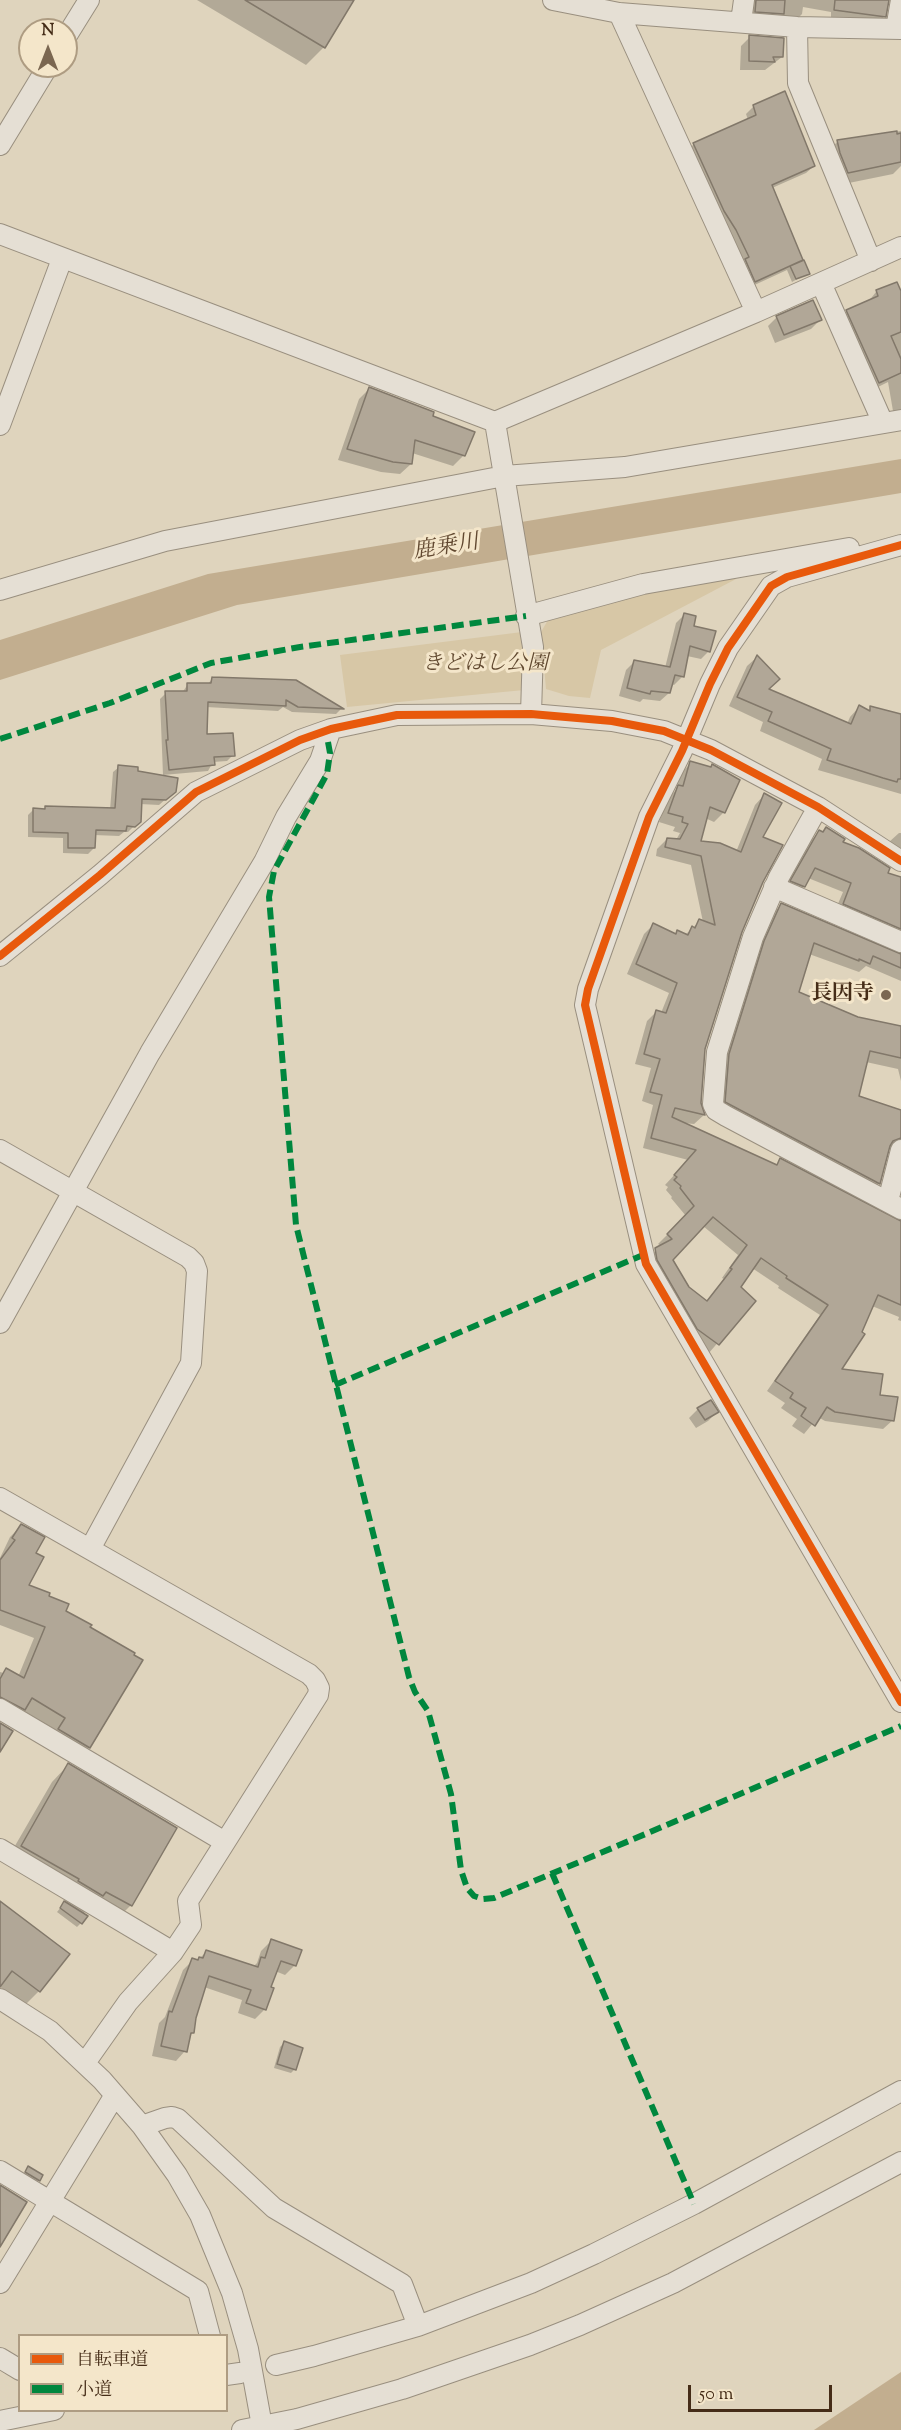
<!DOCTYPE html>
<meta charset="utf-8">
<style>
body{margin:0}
#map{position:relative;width:901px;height:2430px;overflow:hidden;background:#dfd4bd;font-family:"Sorts Mill Goudy","Noto Serif JP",serif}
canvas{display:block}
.legend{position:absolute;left:18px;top:2334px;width:210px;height:78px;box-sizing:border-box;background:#f4e6ca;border:2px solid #ae9c82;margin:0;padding:8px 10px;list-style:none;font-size:18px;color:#452c17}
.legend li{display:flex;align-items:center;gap:12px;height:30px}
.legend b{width:30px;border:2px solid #ae9c82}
.north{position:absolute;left:18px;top:18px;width:60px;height:60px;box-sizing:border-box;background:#f4e6ca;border:2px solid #ae9c82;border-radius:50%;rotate:0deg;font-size:16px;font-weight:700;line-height:24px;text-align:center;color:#452c17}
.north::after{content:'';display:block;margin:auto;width:21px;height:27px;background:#7b6751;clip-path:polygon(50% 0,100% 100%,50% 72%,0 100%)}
.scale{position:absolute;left:688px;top:2385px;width:144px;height:27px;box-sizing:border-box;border:3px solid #452c17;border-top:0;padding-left:8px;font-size:18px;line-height:21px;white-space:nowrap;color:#452c17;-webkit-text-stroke:4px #f4e6ca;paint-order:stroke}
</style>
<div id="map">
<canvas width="901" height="2430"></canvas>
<ul class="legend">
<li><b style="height:8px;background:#e8590c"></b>自転車道</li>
<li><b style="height:8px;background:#00873e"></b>小道</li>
</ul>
<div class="north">N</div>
<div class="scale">50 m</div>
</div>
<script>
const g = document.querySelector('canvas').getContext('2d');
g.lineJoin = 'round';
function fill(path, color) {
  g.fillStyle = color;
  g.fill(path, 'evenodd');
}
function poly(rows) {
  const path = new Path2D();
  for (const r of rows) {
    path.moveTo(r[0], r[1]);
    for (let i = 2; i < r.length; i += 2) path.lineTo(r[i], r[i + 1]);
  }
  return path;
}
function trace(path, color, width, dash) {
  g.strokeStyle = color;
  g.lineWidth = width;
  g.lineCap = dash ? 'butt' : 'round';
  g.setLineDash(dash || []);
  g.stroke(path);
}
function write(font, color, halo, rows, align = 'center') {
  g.font = font + ' "Sorts Mill Goudy","Noto Serif JP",serif';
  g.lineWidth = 6;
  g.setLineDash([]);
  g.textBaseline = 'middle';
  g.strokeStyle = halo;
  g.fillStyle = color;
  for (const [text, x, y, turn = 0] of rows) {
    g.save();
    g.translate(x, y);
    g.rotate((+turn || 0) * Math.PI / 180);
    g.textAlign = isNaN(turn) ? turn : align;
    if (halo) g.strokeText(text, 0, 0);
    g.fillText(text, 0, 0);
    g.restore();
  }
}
fill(poly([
 [734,574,736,579,601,650,590,698,569,696,546,689,541,632,548,620,640,591],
 [522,632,524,690,347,707,340,655]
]), '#d7c7a6');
fill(poly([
 [901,459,901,493,237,605,0,680,0,640,208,574],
 [901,2372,901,2430,814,2430]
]), '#c2ae8f');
fill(poly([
 [197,0,352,0,324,47,306,65],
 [745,0,888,0,885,16,877,23,831,17,831,12,803,7,802,14,795,21,748,19],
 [750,37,782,57,765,70,740,70,741,46],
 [754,106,814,166,806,173,772,188,801,259,796,265,808,273,792,282,787,270,748,288,686,152,694,144,748,120,746,114],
 [901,131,901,166,893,174,834,186,825,155,838,141],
 [896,283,901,295,901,410,893,411,888,382,870,391,838,320,847,311,868,302,876,292],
 [777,317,820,320,811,329,775,343,768,326],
 [369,389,431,417,464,455,453,466,412,453,411,464,400,474,381,472,338,460,359,399],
 [684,615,709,651,701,659,687,656,683,676,674,685,671,684,669,693,660,701,643,699,640,702,619,696,626,670,634,662,665,668,676,623],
 [757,657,767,690,847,724,850,717,859,707,868,711,871,708,901,714,901,794,818,770,822,759,760,731,763,722,729,706,747,666],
 [212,679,295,682,341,709,336,714,292,712,283,707,278,711,206,707,205,735,233,755,227,761,213,762,208,771,163,775,160,699,166,693,182,693,188,684,207,685],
 [691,763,724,812,714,822,705,818,699,842,736,852,755,805,764,795,761,838,762,881,741,932,704,1048,700,1103,704,1115,694,1124,683,1123,775,1166,781,1160,901,1222,901,1321,898,1320,899,1317,872,1306,840,1370,878,1396,893,1420,883,1429,825,1421,818,1417,804,1434,792,1426,797,1419,781,1408,785,1403,767,1391,820,1315,778,1288,779,1286,752,1268,739,1287,754,1301,708,1354,646,1259,661,1246,658,1244,686,1216,671,1198,672,1197,666,1190,668,1187,665,1185,688,1160,643,1148,653,1105,642,1101,651,1068,635,1064,647,1021,656,1012,661,1013,669,993,627,974,644,934,653,925,675,935,677,932,685,935,700,921,703,922,691,865,656,856,657,849,667,839,676,840,680,833,673,831,675,827,659,822,669,797,676,790,681,773],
 [703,1226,738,1255,722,1278,724,1279,706,1302,688,1288,672,1259],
 [119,767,136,773,168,797,159,805,140,804,139,821,128,832,124,832,119,836,94,835,94,848,88,854,63,853,63,838,28,837,28,815,33,810,44,810,46,808,110,810,113,772],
 [819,832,841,843,901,887,901,944,834,913,843,892,808,878,804,887,794,896,782,891,810,841],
 [899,833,901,833,901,864,889,842],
 [781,905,901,954,901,981,866,966,859,972,809,954,797,993,858,1018,898,1027,901,1025,901,1081,898,1069,866,1062,857,1097,901,1111,901,1153,889,1148,879,1183,869,1193,716,1111,720,1065,755,952,772,914],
 [698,1409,717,1412,708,1421,696,1428,689,1418],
 [21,1526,34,1553,27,1586,141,1661,89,1748,78,1759,48,1741,54,1729,22,1710,13,1720,0,1714,0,1672,18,1677,34,1638,0,1625,0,1558,10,1537],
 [68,1765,131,1905,114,1922,89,1908,83,1914,81,1923,77,1927,57,1912,66,1901,62,1898,64,1896,5,1863,52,1782],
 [0,1903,39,1991,25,2005,0,1987],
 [271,1941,295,1965,285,1975,275,1971,265,2009,255,2019,238,2013,242,2000,204,1987,195,2017,193,2032,189,2037,185,2051,176,2061,152,2056,159,2023,165,2017,183,1970,193,1960,197,1961,206,1952,253,1967,257,1963,261,1951],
 [284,2043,295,2069,291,2073,274,2068,280,2047],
 [28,2168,39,2180,35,2184,22,2176]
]), '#0003');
const building = poly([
 [245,0,354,0,325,48,245,0],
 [756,0,785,0,784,14,755,12,756,0],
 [835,0,889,0,886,17,834,10,835,0],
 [749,35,784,38,783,57,773,57,775,62,749,61,749,35],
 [785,91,815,166,772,185,803,260,755,282,745,259,749,257,736,230,724,211,693,143,756,115,753,105,785,91],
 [897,131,897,134,901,133,901,162,848,173,840,153,837,140,897,131],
 [804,260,810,274,796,279,790,266,804,260],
 [897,282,901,291,901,332,891,336,901,359,901,373,879,383,846,310,878,296,876,290,897,282],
 [813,300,822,320,784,335,776,316,813,300],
 [369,387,434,412,433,416,475,432,465,456,415,440,412,464,393,462,347,449,369,387],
 [684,613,696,616,694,626,716,631,710,652,690,646,684,677,675,675,670,693,651,691,650,694,627,688,634,660,670,667,684,613],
 [757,655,780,679,769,689,851,724,859,705,870,711,870,706,901,714,901,779,898,779,897,782,883,778,827,760,831,749,768,721,772,712,737,697,757,655],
 [212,677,296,680,344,709,298,707,286,700,286,706,208,702,207,734,233,733,235,756,214,757,215,765,169,770,166,740,168,740,165,691,187,691,187,683,211,683,212,677],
 [690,761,711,767,712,764,740,780,725,813,710,807,701,841,720,843,741,852,764,793,782,803,763,837,783,845,763,882,742,932,705,1049,701,1103,705,1115,675,1108,672,1117,777,1165,780,1158,901,1221,901,1305,878,1295,862,1332,865,1334,842,1369,883,1374,880,1395,898,1397,894,1421,835,1412,827,1407,815,1426,801,1416,806,1408,790,1398,793,1393,775,1381,828,1305,786,1278,787,1276,761,1258,741,1287,756,1301,719,1345,697,1329,657,1260,655,1248,672,1239,667,1234,694,1206,680,1188,681,1186,674,1180,677,1177,674,1175,696,1150,651,1138,662,1095,650,1092,660,1059,644,1054,656,1010,666,1013,677,983,636,964,653,923,676,934,677,930,688,935,692,926,695,928,699,919,715,925,701,856,665,847,667,838,680,839,688,824,682,822,683,817,668,813,678,785,683,786,690,761],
 [713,1217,747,1245,730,1268,732,1269,707,1301,689,1287,673,1260,713,1217],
 [118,765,138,767,138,771,178,778,176,792,166,800,142,799,141,822,135,827,127,826,126,831,96,830,95,848,68,848,68,833,33,832,33,808,45,809,45,806,115,808,118,765],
 [826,827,845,839,843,842,859,848,890,868,888,873,901,877,901,929,843,904,851,883,815,868,805,887,790,881,819,830,823,832,826,827],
 [781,903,901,954,901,968,873,956,870,964,859,959,859,961,814,943,799,992,858,1017,901,1026,901,1058,870,1051,859,1096,901,1110,901,1138,893,1141,890,1146,880,1184,725,1102,729,1054,764,941,781,903],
 [711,1400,719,1412,705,1420,697,1408,711,1400],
 [21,1524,45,1537,36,1553,44,1557,29,1585,50,1593,49,1596,69,1604,66,1611,92,1625,90,1627,135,1653,134,1655,143,1660,90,1748,58,1729,65,1718,32,1698,25,1710,0,1697,0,1679,6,1668,24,1678,45,1627,0,1610,0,1560,15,1540,12,1538,21,1524],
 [0,1723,13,1731,0,1752,0,1723],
 [68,1763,177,1828,132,1906,106,1892,103,1896,78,1881,79,1879,21,1846,68,1763],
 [0,1901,70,1954,40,1992,12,1971,0,1987,0,1901],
 [64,1901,88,1916,82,1924,60,1908,64,1901],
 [271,1939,302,1950,296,1966,281,1961,271,1987,274,1988,266,2010,246,2003,251,1990,209,1976,196,2018,194,2033,191,2033,187,2052,161,2046,169,2011,172,2012,192,1958,198,1960,199,1957,203,1958,206,1950,258,1967,261,1957,265,1958,271,1939],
 [284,2041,303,2048,296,2070,277,2064,284,2041],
 [28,2166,43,2175,40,2181,25,2172,28,2166],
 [0,2185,27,2202,0,2247,0,2185]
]);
fill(building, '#b1a797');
trace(building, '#82786a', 1.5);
const minor = poly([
 [553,0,619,13,797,27,901,29],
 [619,13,756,312],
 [741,22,744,0],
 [797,27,798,83,871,261],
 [896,29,901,0],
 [66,37,89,0],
 [0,145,48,66],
 [0,234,495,422,756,312,901,247],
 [821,283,883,423],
 [495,422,533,647,531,714],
 [0,425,62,259],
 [901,545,787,577,771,586,728,648,710,684,682,751,649,817,588,989,585,1005,646,1264,901,1702],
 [0,590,165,541,504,476,625,467,901,420],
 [526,616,643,584,849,548],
 [818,807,779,877,753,937,717,1052,713,1104,716,1110,726,1116,901,1209],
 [774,887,901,942],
 [0,956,100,875,196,792,300,740,331,729,397,715,531,714,612,721,664,731,711,750,818,807,901,861],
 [0,1150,188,1257,194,1263,197,1271,191,1363,90,1549],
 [888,1201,901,1150],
 [0,1323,150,1053,264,862,286,817,320,761,331,729],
 [0,1498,309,1674,315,1680,319,1688,318,1695,188,1901,191,1925,173,1952,128,2002,85,2063],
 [0,1709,225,1842],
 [0,1849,173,1952],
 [0,1999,50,2031,102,2080,142,2126,177,2175,200,2215,232,2293,248,2349,262,2426],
 [142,2126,165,2118,172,2117,178,2119,274,2208,402,2284,418,2326],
 [0,2171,198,2291,210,2336],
 [0,2283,115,2095],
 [0,2358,20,2370],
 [276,2365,314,2356,418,2326,531,2283,594,2254,694,2204,901,2091],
 [226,2375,240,2373],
 [0,2421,54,2410],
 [242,2430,297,2419,402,2389,530,2345,580,2325,673,2283,901,2162]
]);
trace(minor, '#998f7f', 22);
trace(minor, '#e5dfd4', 20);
trace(poly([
 [0,739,110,703,211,663,300,647,526,616],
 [328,742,330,753,327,774,274,871,269,897,296,1225,409,1677,415,1692,428,1711,451,1794,461,1870,467,1888,474,1896,483,1899,494,1898,901,1726],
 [335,1385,643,1255],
 [552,1873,694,2204]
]), '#00873e', 6, [12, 6]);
trace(poly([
 [901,545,787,577,771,586,728,648,710,684,682,751,649,817,588,989,585,1005,646,1264,901,1702],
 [0,956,100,875,196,792,300,740,331,729,397,715,531,714,612,721,664,731,711,750,818,807,901,861]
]), '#e8590c', 8);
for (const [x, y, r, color] of [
 [886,995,6,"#7b6751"]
]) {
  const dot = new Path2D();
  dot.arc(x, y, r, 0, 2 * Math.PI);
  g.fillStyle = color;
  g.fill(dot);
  trace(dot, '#f4e6ca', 2);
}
write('italic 21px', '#614930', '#f4e6ca', [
 ["きどはし公園",485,665]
]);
write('bold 21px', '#452c17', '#f4e6ca', [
 ["長因寺",874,995]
], 'right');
write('italic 22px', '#614830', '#f4e6ca', [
 ["鹿乗川",446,549,-9]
]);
</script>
